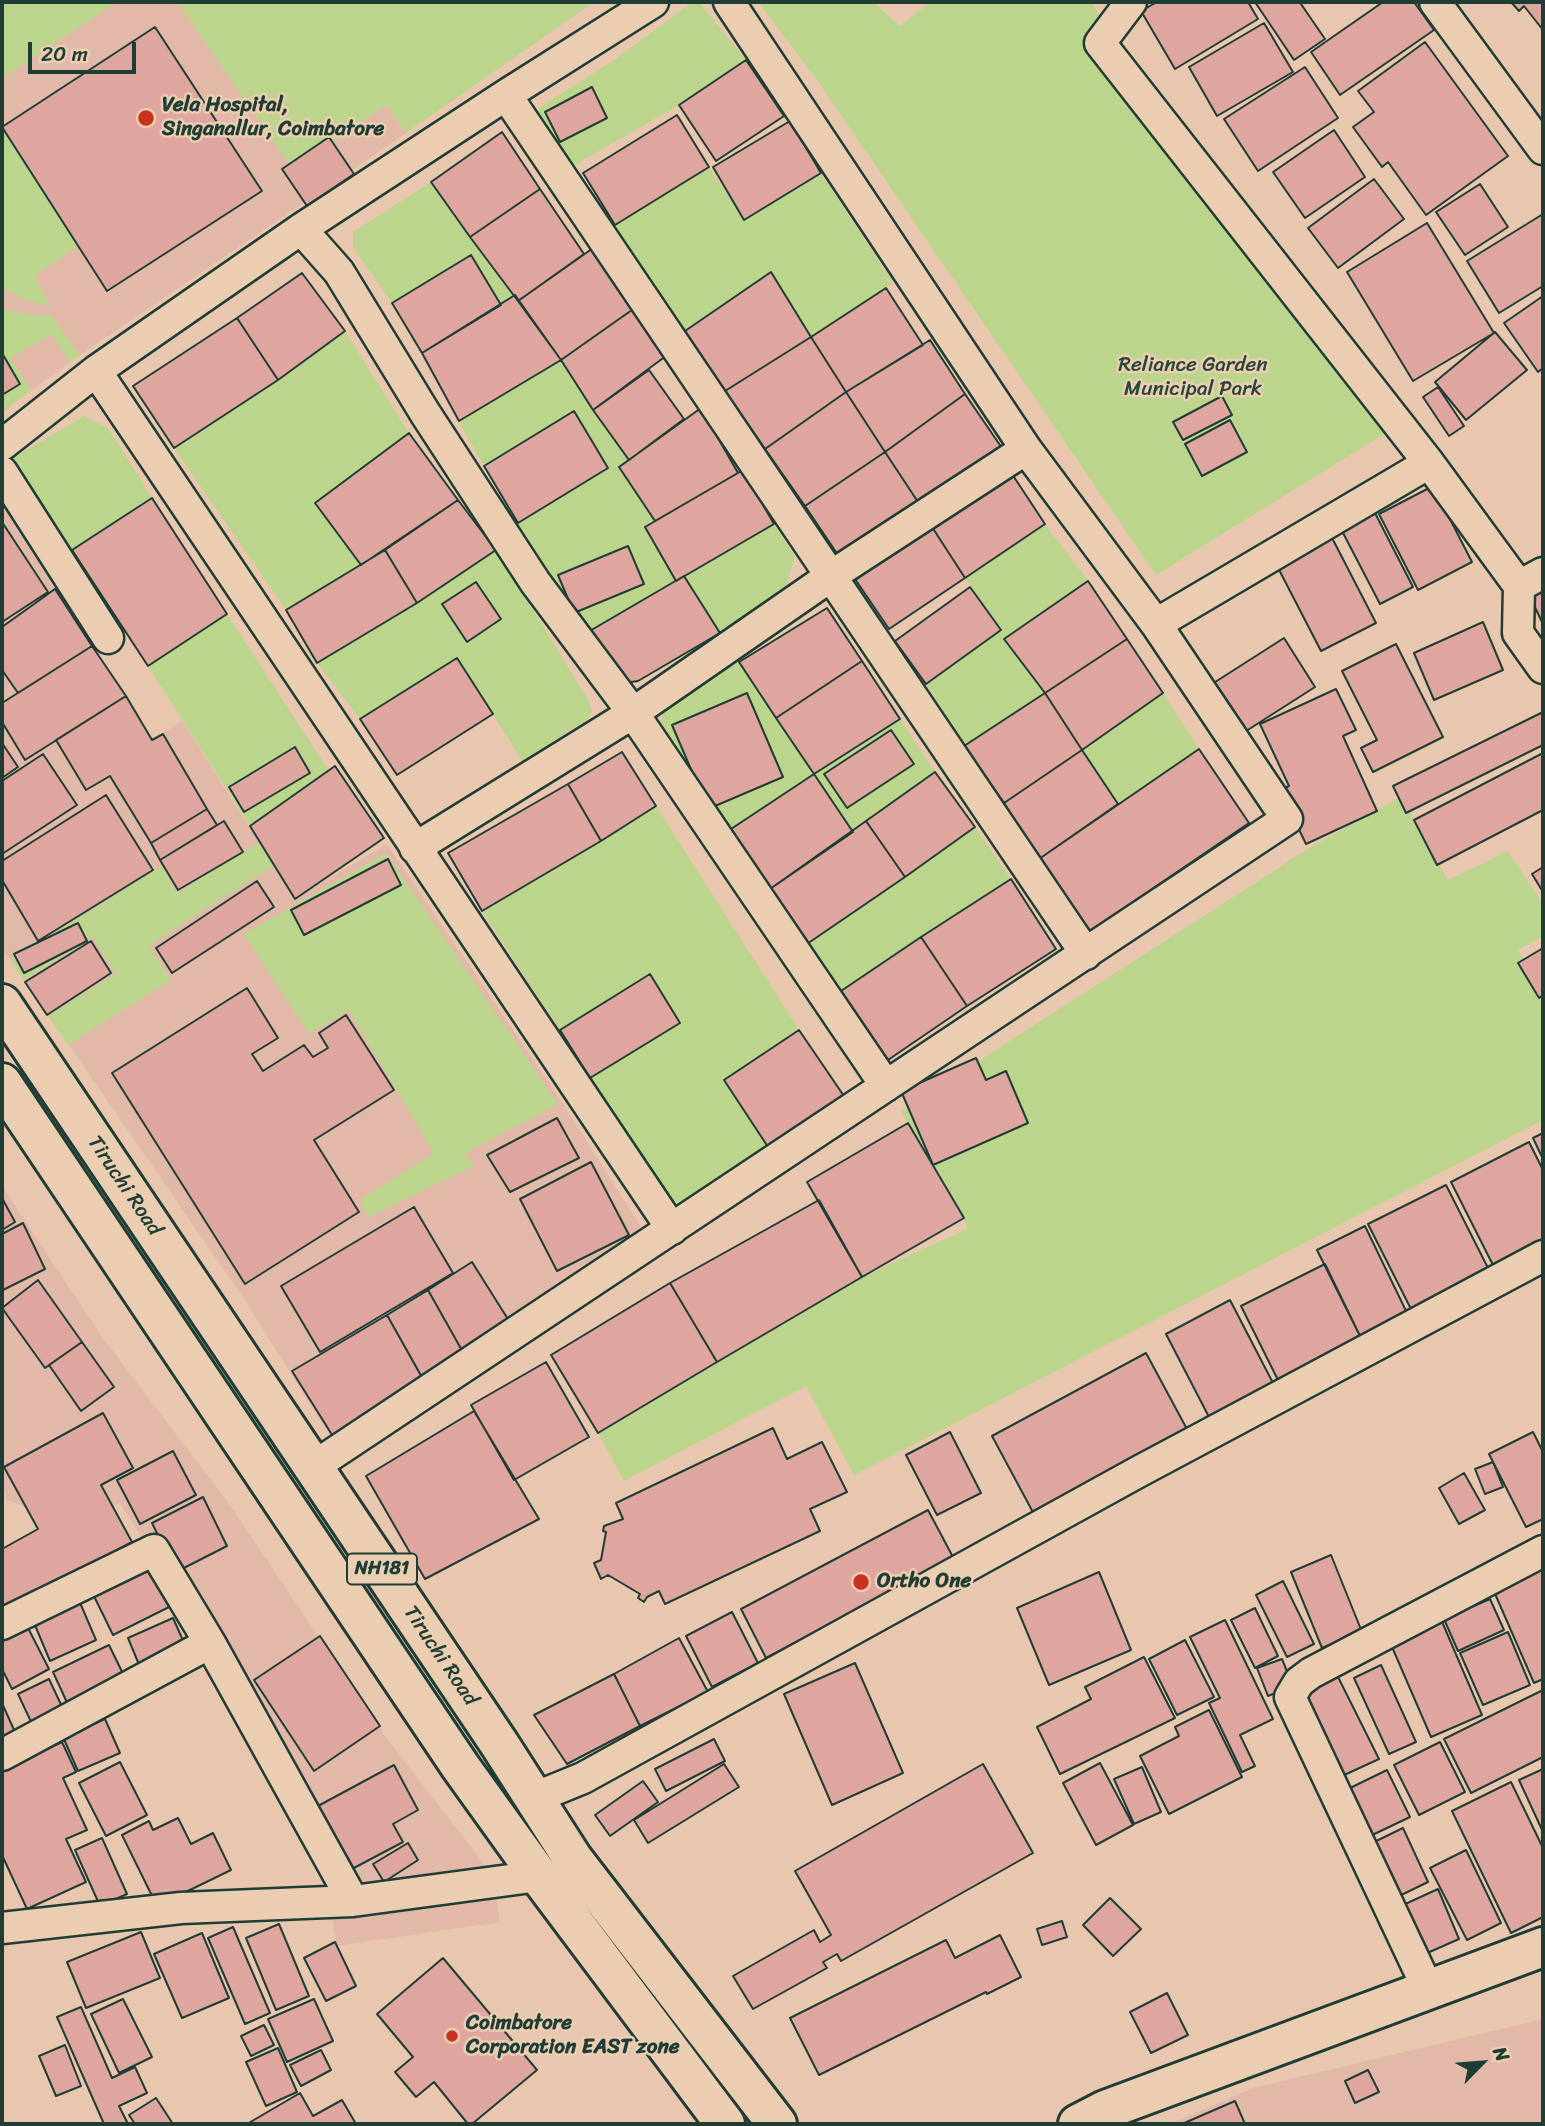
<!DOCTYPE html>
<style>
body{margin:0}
#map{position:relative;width:1545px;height:2126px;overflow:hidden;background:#e9c6ae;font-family:Sriracha,sans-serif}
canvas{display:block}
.frame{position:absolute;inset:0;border:4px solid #1f3d34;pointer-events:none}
.north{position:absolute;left:1447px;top:2028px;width:70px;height:70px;-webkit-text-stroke:5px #ebceb2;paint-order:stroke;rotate:65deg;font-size:19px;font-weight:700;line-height:28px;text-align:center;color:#1f3d34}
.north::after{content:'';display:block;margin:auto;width:24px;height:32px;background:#1f3d34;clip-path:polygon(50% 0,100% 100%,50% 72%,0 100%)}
.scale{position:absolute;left:28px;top:42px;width:108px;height:32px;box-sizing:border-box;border:4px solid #1f3d34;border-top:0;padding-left:9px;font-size:21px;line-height:24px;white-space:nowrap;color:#1f3d34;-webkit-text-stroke:5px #ebceb2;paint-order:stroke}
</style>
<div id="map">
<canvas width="1545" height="2126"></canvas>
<div class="frame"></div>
<div class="north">N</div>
<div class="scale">20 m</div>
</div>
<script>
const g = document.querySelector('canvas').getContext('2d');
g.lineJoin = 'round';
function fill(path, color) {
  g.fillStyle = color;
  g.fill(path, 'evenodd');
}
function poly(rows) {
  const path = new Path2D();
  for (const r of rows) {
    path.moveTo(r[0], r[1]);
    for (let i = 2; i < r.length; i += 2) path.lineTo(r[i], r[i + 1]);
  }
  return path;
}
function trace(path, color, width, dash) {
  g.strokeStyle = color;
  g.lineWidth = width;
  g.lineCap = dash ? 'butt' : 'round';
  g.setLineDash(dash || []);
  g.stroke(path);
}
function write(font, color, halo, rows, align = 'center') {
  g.font = font + ' Sriracha,sans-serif';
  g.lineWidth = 5;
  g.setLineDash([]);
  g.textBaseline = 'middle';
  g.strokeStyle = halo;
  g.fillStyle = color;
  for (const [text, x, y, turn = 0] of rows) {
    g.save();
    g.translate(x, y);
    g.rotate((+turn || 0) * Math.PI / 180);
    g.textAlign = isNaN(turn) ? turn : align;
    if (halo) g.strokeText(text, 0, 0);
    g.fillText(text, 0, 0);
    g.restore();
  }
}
fill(poly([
 [2,2,189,2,300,163,386,105,406,133,80,355,2,412],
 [2,500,55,589,125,696,151,740,182,721,295,898,387,844,564,1105,646,1235,333,1441,244,1299,2,948],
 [2,1186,103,1338,230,1505,386,1737,494,1877,500,1922,337,1946,325,1875,153,1556,120,1503,71,1528,66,1521,7,1500,2,1479],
 [1543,2019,1543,2124,1170,2124,1253,2088]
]), '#e2b9a8');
fill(poly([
 [2,2,117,2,2,78],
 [177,2,594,2,406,133,386,105,292,168],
 [692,2,699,2,746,60,679,105,568,169,531,113,614,60],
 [758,2,873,2,900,26,930,2,1090,2,1402,423,1156,575,817,80],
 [2,128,78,246,35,276,50,306,23,299,2,287],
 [709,167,744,219,821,173,893,283,811,337,771,273,685,331,615,225],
 [431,182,515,295,501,305,470,255,392,303,353,247,353,232],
 [2,310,45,316,50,314,80,355,70,362,52,334,10,358,31,390,2,412],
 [345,331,409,433,361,565,286,610,174,448,278,380],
 [561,360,629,460,619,468,655,521,645,527,676,581,588,632,518,523,608,468,574,412,484,466,459,421],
 [84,416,108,428,152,498,72,550,13,458],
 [774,524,795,556,786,586,720,633,684,576],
 [1045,524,1088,581,1004,639,1045,693,964,746,926,684,1000,630,965,578],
 [496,550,589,701,592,712,584,723,572,728,523,762,457,658,360,719,317,663,417,603],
 [227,614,329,771,250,826,148,666],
 [739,662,814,774,900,719,935,772,853,832,814,774,728,831,659,727,664,709],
 [1163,693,1199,749,1118,804,1082,750],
 [1401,797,1448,880,1508,851,1543,904,1543,936,1518,950,1543,992,1543,1120,854,1475,806,1386,624,1481,598,1433,862,1277,967,1229,964,1217,901,1111,1314,845],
 [656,806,799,1030,724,1080,770,1150,677,1210,590,1078,680,1023,651,974,560,1030,482,911],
 [975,827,1011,879,841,991,807,944],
 [260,842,274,865,149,945,171,980,68,1045,48,1016,115,974,93,937,24,980,10,960,162,866,177,893],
 [386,853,558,1104,465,1153,474,1166,368,1217,360,1200,434,1153,349,1010,309,1034,244,934]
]), '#bbd58c');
const building = poly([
 [1157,2,1248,2,1258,19,1175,69,1141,11,1157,2],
 [1255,2,1304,2,1301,4,1325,39,1294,60,1255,2],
 [1383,2,1414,2,1434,30,1340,95,1311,52,1383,2],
 [1511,2,1543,2,1543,30,1524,6,1519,11,1511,2],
 [1264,23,1293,72,1217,116,1189,67,1264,23],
 [155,27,262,191,107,291,2,127,155,27],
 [1425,42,1508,156,1426,215,1388,162,1382,167,1353,127,1374,112,1358,91,1425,42],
 [746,60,784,116,716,161,679,105,746,60],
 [1305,67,1338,118,1258,171,1224,119,1305,67],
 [592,87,607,118,560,142,545,112,592,87],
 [677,115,709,167,615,225,583,173,677,115],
 [790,121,821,173,744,220,713,167,790,121],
 [1334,130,1365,177,1305,218,1273,172,1334,130],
 [502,132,540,189,470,237,431,182,502,132],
 [329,137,354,174,307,206,282,169,329,137],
 [1374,179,1404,219,1338,268,1308,228,1374,179],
 [1480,184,1508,227,1465,255,1436,212,1480,184],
 [540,189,584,254,518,301,470,237,540,189],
 [1543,214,1543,286,1499,313,1467,261,1543,214],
 [1427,223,1494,333,1413,381,1347,272,1427,223],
 [596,246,639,305,561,360,518,301,596,246],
 [471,255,501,305,422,353,392,303,471,255],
 [771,272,811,337,725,391,685,331,771,272],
 [302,273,345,331,278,380,237,318,302,273],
 [886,288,923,345,846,392,811,337,886,288],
 [515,295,561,360,459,421,422,353,515,295],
 [1543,296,1543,368,1538,372,1504,323,1543,296],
 [639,305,670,353,593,410,561,360,639,305],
 [237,318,278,380,174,448,133,386,237,318],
 [1495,332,1527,370,1466,420,1435,382,1495,332],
 [811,337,846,392,765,449,725,391,811,337],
 [930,340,965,394,885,452,846,392,930,340],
 [2,353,20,384,2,395,2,353],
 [649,370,684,419,629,460,593,410,649,370],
 [1438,387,1464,426,1449,436,1423,397,1438,387],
 [846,392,885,452,805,506,765,449,846,392],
 [965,394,1004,451,920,505,885,452,965,394],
 [1222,396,1232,415,1183,440,1173,422,1222,396],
 [701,408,738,473,655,521,619,467,701,408],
 [574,411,608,468,518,523,484,466,574,411],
 [1230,420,1247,452,1202,476,1185,444,1230,420],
 [409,433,458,500,361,565,315,503,409,433],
 [885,452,920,505,840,558,805,506,885,452],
 [743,470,774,524,676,581,645,527,743,470],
 [1012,474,1045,524,965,578,932,527,1012,474],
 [1433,486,1472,562,1418,590,1379,514,1433,486],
 [152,498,227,614,148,666,72,550,152,498],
 [458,500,496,550,417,603,385,550,458,500],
 [1375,513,1413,587,1380,604,1342,531,1375,513],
 [2,522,48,592,2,622,2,522],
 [932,527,965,578,889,629,855,579,932,527],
 [1330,534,1376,623,1321,651,1275,562,1330,534],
 [628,546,644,584,574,613,558,575,628,546],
 [385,550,417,603,317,663,286,610,385,550],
 [684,576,720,633,638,681,624,683,588,632,684,576],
 [1088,581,1127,639,1045,693,1004,639,1088,581],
 [476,582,501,619,467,642,442,604,476,582],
 [970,587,1001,630,926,684,895,641,970,587],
 [1543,588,1543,624,1529,595,1543,588],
 [55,589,92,646,18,693,2,670,2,627,55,589],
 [827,608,862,661,776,718,739,662,827,608],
 [1483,622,1503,670,1434,700,1414,653,1483,622],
 [1284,638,1315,687,1243,733,1212,684,1284,638],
 [1127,639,1163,693,1082,750,1045,693,1127,639],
 [1396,644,1443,737,1373,772,1361,748,1377,740,1342,671,1396,644],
 [92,646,126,696,25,760,2,722,2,703,92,646],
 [457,658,493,714,397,775,360,719,457,658],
 [862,661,900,719,814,774,776,718,862,661],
 [1336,689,1356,730,1343,736,1377,811,1306,844,1280,790,1289,786,1260,724,1336,689],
 [747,693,783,777,708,809,672,725,747,693],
 [1045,693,1082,750,1004,803,964,746,1045,693],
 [126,696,152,740,163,734,207,809,151,843,110,776,86,790,56,740,126,696],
 [1541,713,1543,717,1543,745,1406,813,1393,786,1541,713],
 [891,730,914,764,847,808,824,774,891,730],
 [2,743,18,767,2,778,2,743],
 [295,747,310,773,244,812,229,787,295,747],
 [1199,749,1249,823,1089,932,1039,859,1199,749],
 [1082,750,1118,804,1039,859,1004,803,1082,750],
 [622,752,656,806,601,841,568,784,622,752],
 [1543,753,1543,810,1437,865,1414,820,1543,753],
 [43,754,77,805,2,854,2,781,43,754],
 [335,766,384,838,295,899,250,826,335,766],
 [935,772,975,827,905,877,866,821,935,772],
 [814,774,853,832,770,889,728,831,814,774],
 [568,784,601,841,482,911,448,853,568,784],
 [106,795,153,870,38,941,2,880,2,861,106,795],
 [207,809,217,825,160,860,151,843,207,809],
 [224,821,243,852,178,890,160,860,224,821],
 [866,821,905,877,807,944,770,889,866,821],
 [388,859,401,885,304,935,291,910,388,859],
 [1543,867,1543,892,1532,874,1543,867],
 [1011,879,1056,949,967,1006,921,937,1011,879],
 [257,881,274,907,172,973,156,948,257,881],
 [78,923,87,941,24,973,14,954,78,923],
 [921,937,967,1006,888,1060,841,991,921,937],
 [91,941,111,973,47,1015,25,982,91,941],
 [1543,948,1543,995,1539,998,1518,963,1543,948],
 [650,974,680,1023,590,1078,560,1030,650,974],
 [247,988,278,1038,252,1054,263,1071,304,1045,313,1057,328,1048,319,1033,346,1015,394,1090,314,1140,359,1212,245,1284,112,1073,247,988],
 [799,1030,846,1099,770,1150,724,1080,799,1030],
 [976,1058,986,1080,1006,1071,1028,1123,933,1165,901,1091,976,1058],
 [557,1118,579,1158,510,1192,487,1155,557,1118],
 [908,1123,964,1218,862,1277,807,1182,908,1123],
 [1543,1133,1543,1159,1533,1138,1543,1133],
 [1529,1142,1543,1170,1543,1244,1495,1269,1451,1182,1529,1142],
 [591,1162,629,1235,557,1271,520,1199,591,1162],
 [1446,1185,1490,1272,1412,1311,1368,1224,1446,1185],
 [2,1198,15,1222,2,1230,2,1198],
 [819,1200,862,1277,717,1362,670,1283,819,1200],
 [414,1207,453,1273,320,1352,281,1286,414,1207],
 [23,1223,45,1269,3,1290,2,1234,23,1223],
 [1365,1226,1408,1315,1361,1338,1317,1250,1365,1226],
 [472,1262,511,1324,464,1354,428,1290,472,1262],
 [1325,1264,1361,1338,1279,1382,1241,1306,1325,1264],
 [38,1280,82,1342,45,1368,2,1308,38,1280],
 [670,1283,717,1362,598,1433,551,1355,670,1283],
 [428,1290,464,1354,424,1381,387,1315,428,1290],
 [1230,1300,1273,1383,1209,1417,1166,1334,1230,1300],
 [387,1315,423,1379,334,1438,292,1371,387,1315],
 [82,1342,114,1387,81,1411,49,1365,82,1342],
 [1146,1353,1188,1431,1035,1516,992,1436,1146,1353],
 [546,1362,589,1437,514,1480,471,1405,546,1362],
 [474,1411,539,1519,425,1579,366,1476,474,1411],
 [103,1413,133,1468,101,1485,132,1542,2,1613,2,1549,38,1529,4,1467,103,1413],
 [773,1428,787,1459,822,1442,847,1492,810,1509,820,1531,665,1604,659,1591,647,1597,644,1602,638,1598,640,1594,608,1575,601,1579,594,1563,601,1560,606,1532,603,1531,604,1526,623,1519,616,1503,773,1428],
 [950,1432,981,1493,937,1515,906,1455,950,1432],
 [1533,1432,1543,1452,1543,1519,1526,1527,1489,1454,1533,1432],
 [173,1451,196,1495,140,1524,117,1480,173,1451],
 [1493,1462,1503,1487,1485,1494,1475,1469,1493,1462],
 [1464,1473,1485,1510,1459,1524,1439,1488,1464,1473],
 [203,1497,227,1546,176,1572,152,1523,203,1497],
 [928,1510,954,1559,766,1658,741,1609,928,1510],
 [1331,1555,1362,1632,1322,1648,1291,1572,1331,1555],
 [146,1562,169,1607,113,1635,91,1590,146,1562],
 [1540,1566,1543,1572,1543,1679,1534,1683,1492,1587,1540,1566],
 [1099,1572,1131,1650,1049,1685,1017,1608,1099,1572],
 [1283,1581,1314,1644,1287,1657,1256,1595,1283,1581],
 [78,1598,96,1640,50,1661,32,1618,78,1598],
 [1490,1599,1504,1630,1458,1651,1444,1619,1490,1599],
 [1255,1608,1278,1656,1255,1668,1231,1620,1255,1608],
 [732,1612,758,1663,712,1687,686,1636,732,1612],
 [1440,1617,1482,1715,1431,1737,1389,1640,1440,1617],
 [173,1618,186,1647,140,1667,128,1638,173,1618],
 [1225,1620,1273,1719,1240,1735,1255,1766,1242,1772,1209,1703,1220,1698,1190,1637,1225,1620],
 [26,1624,49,1669,12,1689,2,1669,2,1637,26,1624],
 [1508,1632,1530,1685,1483,1705,1460,1653,1508,1632],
 [320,1636,380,1726,314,1771,254,1680,320,1636],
 [679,1638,708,1692,640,1726,614,1674,679,1638],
 [1185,1640,1214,1697,1177,1715,1149,1659,1185,1640],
 [109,1645,127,1682,70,1709,53,1672,109,1645],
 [1144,1657,1175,1718,1060,1774,1037,1727,1091,1699,1085,1687,1144,1657],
 [1282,1659,1293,1686,1268,1696,1257,1668,1282,1659],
 [855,1663,903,1773,832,1805,784,1694,855,1663],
 [1381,1665,1416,1742,1389,1754,1354,1678,1381,1665],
 [1336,1673,1379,1759,1342,1776,1300,1692,1336,1673],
 [614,1674,640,1726,567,1764,534,1715,614,1674],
 [49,1679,65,1713,34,1728,18,1694,49,1679],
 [1543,1690,1543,1757,1471,1793,1444,1739,1543,1690],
 [2,1703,19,1741,2,1749,2,1703],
 [1209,1710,1242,1777,1169,1814,1140,1756,1179,1736,1175,1727,1209,1710],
 [105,1719,120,1753,78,1771,63,1737,105,1719],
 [714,1739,725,1761,666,1791,655,1769,714,1739],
 [62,1742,76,1772,63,1778,87,1830,66,1839,86,1882,27,1909,2,1855,2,1770,62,1742],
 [1440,1742,1465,1792,1419,1815,1394,1765,1440,1742],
 [120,1762,147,1815,106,1836,79,1783,120,1762],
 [1100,1763,1133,1825,1096,1845,1063,1783,1100,1763],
 [724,1764,739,1787,648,1843,634,1820,724,1764],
 [983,1764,1033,1853,841,1961,837,1954,823,1962,827,1968,753,2009,733,1976,814,1930,820,1942,831,1935,795,1871,983,1764],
 [394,1765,418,1810,393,1824,403,1842,352,1869,318,1806,394,1765],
 [1142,1767,1161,1812,1134,1824,1114,1779,1142,1767],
 [1543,1769,1543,1832,1519,1780,1543,1769],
 [1387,1770,1410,1817,1368,1837,1346,1790,1387,1770],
 [643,1781,658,1802,610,1836,595,1815,643,1781],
 [1511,1782,1543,1848,1543,1917,1511,1933,1452,1811,1511,1782],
 [178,1818,191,1844,213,1833,231,1870,157,1906,122,1835,149,1821,153,1830,178,1818],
 [1403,1828,1428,1882,1393,1899,1368,1845,1403,1828],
 [102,1838,127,1894,100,1906,75,1850,102,1838],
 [408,1843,418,1860,384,1882,373,1864,408,1843],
 [1466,1850,1501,1923,1467,1940,1430,1868,1466,1850],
 [1438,1889,1459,1939,1425,1954,1403,1905,1438,1889],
 [1110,1898,1141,1929,1113,1956,1083,1925,1110,1898],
 [1062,1921,1067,1937,1042,1945,1037,1929,1062,1921],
 [279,1924,309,1996,276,2010,246,1938,279,1924],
 [233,1927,270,2013,245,2024,208,1938,233,1927],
 [141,1932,160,1978,86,2008,67,1962,141,1932],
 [202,1933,229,1998,182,2018,154,1954,202,1933],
 [1000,1935,1021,1977,987,1994,986,1992,819,2075,790,2018,946,1940,955,1958,1000,1935],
 [335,1942,356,1986,326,2001,304,1958,335,1942],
 [443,1958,537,2070,472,2124,468,2124,434,2082,416,2097,395,2072,413,2057,377,2014,443,1958],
 [1167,1993,1188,2035,1151,2053,1130,2012,1167,1993],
 [123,1999,152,2057,119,2073,91,2014,123,1999],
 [314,1999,333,2041,287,2062,268,2019,314,1999],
 [81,2007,112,2078,135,2067,147,2093,119,2106,128,2124,104,2124,57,2017,81,2007],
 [264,2025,274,2045,251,2056,241,2036,264,2025],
 [65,2045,81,2086,56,2096,39,2056,65,2045],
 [278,2048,297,2092,266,2106,246,2062,278,2048],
 [321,2050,331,2070,301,2086,290,2065,321,2050],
 [1368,2070,1379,2092,1355,2103,1345,2081,1368,2070],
 [300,2093,313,2116,342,2100,356,2124,247,2124,300,2093],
 [156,2098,173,2124,135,2124,129,2115,156,2098],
 [1235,2101,1245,2124,1182,2124,1235,2101]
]);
fill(building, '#dfa59f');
trace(building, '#1f3d34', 2);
const street = poly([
 [1131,2,1100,43,1429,463,1519,586],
 [1435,2,1543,149],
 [506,95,1086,954],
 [301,229,339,272,425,413,535,582,633,713,886,1086],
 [96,371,672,1229],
 [2,445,96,371,301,229,506,95,653,2],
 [2,472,108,638],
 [1543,573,1519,586,1518,633,1543,668],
 [1156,624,1429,463],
 [415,848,633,713,831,576,1026,449],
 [313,1467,1287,819,1156,624,1026,449,729,2],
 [2,1624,154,1550,210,1643,353,1901],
 [2,1755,210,1643],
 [534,1798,583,1778,1138,1472,1543,1256],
 [2,1928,181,1908,353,1901,539,1876],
 [1428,1989,1290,1697,1299,1682,1311,1673,1543,1551]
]);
const secondary = poly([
 [1078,2124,1105,2110,1543,1947]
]);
const highway = poly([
 [2,1004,500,1745,573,1859,777,2124],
 [2,1083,460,1766,539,1876,725,2124]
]);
trace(street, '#1f3d34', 35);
trace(secondary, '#1f3d34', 44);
trace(highway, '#1f3d34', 44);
trace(street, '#ebceb2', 30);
trace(secondary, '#ebceb2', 38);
trace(highway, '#ebceb2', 38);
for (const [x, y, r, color] of [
 [146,118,9,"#c8321e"],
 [861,1582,9,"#c8321e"],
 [452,2036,7,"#c8321e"]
]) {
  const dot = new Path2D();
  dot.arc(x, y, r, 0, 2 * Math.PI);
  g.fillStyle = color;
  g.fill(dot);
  trace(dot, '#ebceb2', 2.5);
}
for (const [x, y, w] of [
 [382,1569,70]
]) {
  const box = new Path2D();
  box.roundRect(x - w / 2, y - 15.5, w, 31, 5);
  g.fillStyle = '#ebceb2';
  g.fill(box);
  trace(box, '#1f3d34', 2);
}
write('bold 19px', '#1f3d34', null, [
 ["NH181",382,1569]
]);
write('bold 21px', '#1f3d34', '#ebceb2', [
 ["Vela Hospital,",162,106],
 ["Singanallur, Coimbatore",162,130],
 ["Ortho One",877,1582],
 ["Coimbatore",466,2024],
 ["Corporation EAST zone",466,2048]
], 'left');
write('21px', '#274538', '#ebceb2', [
 ["Reliance Garden",1193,366],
 ["Municipal Park",1193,390]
]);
write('21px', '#1f3d34', '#ebceb2', [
 ["Tiruchi Road",124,1186,56],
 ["Tiruchi Road",440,1656,56]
]);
</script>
